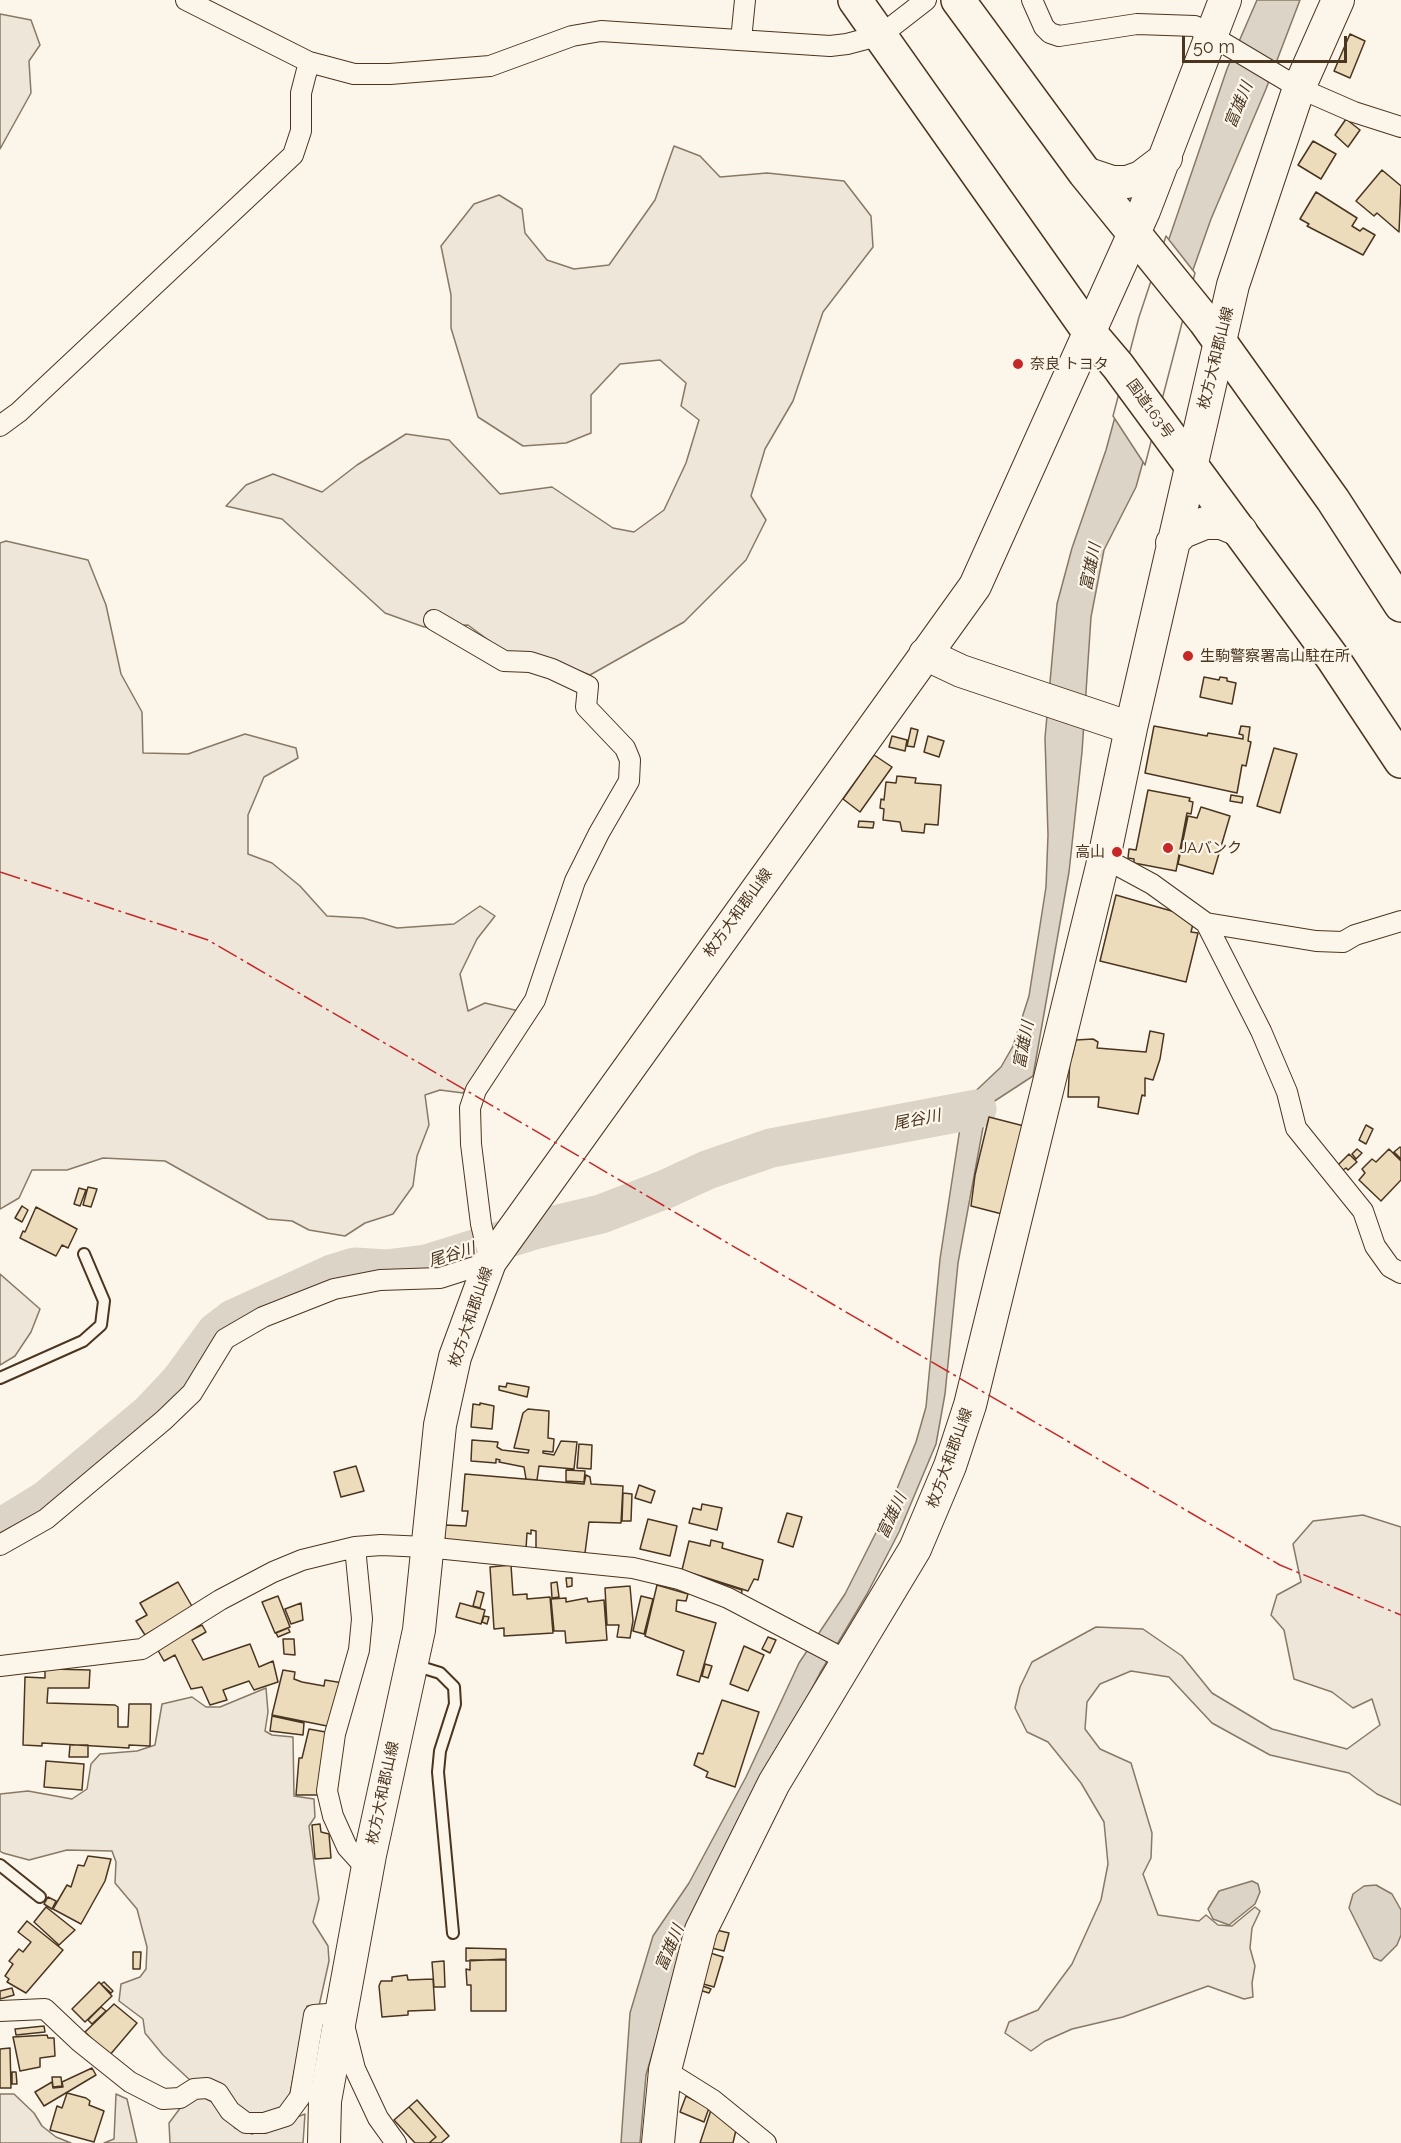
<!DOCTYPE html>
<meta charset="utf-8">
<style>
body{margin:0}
#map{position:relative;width:1401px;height:2143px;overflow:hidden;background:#fbf6e9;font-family:Raleway,sans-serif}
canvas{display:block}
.scale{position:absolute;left:1182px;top:36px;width:165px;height:27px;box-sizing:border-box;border:3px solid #4a3520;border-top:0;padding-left:8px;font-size:18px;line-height:21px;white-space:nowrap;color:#4a3520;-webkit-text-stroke:4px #fbf6e9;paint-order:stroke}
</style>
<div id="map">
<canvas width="1401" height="2143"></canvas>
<div class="scale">50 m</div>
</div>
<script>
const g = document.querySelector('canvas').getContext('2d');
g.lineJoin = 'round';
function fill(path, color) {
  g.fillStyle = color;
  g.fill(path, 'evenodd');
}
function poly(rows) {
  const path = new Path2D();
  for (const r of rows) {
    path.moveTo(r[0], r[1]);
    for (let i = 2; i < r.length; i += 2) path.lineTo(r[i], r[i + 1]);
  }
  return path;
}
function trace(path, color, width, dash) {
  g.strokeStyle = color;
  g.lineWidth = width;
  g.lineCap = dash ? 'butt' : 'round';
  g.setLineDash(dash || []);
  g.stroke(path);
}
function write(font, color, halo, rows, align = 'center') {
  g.font = font + ' Raleway,"Noto Sans JP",sans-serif';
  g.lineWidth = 4.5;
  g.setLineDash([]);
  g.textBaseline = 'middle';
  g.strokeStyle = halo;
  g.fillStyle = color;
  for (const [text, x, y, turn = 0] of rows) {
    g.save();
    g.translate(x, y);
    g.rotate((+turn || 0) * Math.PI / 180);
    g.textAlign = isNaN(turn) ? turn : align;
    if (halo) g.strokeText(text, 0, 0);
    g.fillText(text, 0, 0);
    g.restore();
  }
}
const green = poly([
 [0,14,31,20,40,45,29,61,31,93,0,149,0,14],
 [674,146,700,156,720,177,767,173,844,181,871,216,873,247,823,312,793,401,765,449,751,496,766,520,746,560,684,622,590,675,536,654,507,654,468,625,424,627,385,613,282,519,226,506,246,485,273,474,322,492,357,465,406,434,449,440,500,494,552,487,613,528,634,532,664,510,686,463,699,420,681,406,686,383,660,360,620,364,591,395,591,433,566,443,523,446,478,417,451,328,451,295,441,246,474,204,499,195,522,209,525,233,547,260,574,269,609,265,655,200,674,146],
 [6,541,88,560,106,605,121,674,142,712,143,753,188,754,245,734,296,748,298,758,264,777,248,815,248,854,272,863,300,886,327,916,363,918,397,928,454,924,480,906,495,916,477,939,460,974,468,1011,485,1003,519,1011,463,1093,440,1090,425,1095,429,1125,417,1156,413,1186,393,1214,365,1223,345,1236,309,1230,292,1221,268,1219,165,1161,103,1158,67,1170,32,1170,19,1198,0,1209,0,543,6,541],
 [0,1274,40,1309,31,1332,15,1356,0,1365,0,1274],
 [1363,1515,1401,1527,1401,1805,1377,1794,1349,1773,1270,1755,1212,1723,1169,1677,1131,1671,1100,1684,1087,1702,1085,1729,1100,1749,1131,1763,1152,1833,1151,1858,1143,1874,1158,1915,1199,1921,1206,1915,1218,1925,1232,1926,1255,1907,1260,1911,1252,1928,1250,1948,1255,1966,1252,1983,1253,1997,1244,1999,1208,1986,1123,2017,1072,2029,1045,2041,1031,2051,1005,2033,1009,2022,1038,2010,1072,1964,1101,1900,1108,1864,1104,1822,1081,1783,1048,1742,1027,1732,1015,1708,1020,1687,1032,1662,1096,1627,1143,1629,1182,1656,1212,1693,1272,1729,1347,1749,1380,1725,1372,1699,1353,1708,1332,1692,1294,1679,1284,1630,1271,1615,1277,1595,1301,1582,1293,1544,1313,1521,1363,1515],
 [266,1688,268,1712,265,1731,272,1735,293,1737,294,1796,314,1799,315,1817,309,1826,319,1899,313,1922,328,1946,329,1961,319,2006,307,2006,290,2094,284,2107,251,2117,237,2107,226,2087,205,2080,190,2080,163,2055,145,2033,143,2019,119,2001,121,1984,140,1977,146,1969,147,1947,137,1909,115,1883,116,1862,112,1851,67,1850,29,1860,3,1853,0,1851,0,1794,28,1791,72,1799,87,1789,91,1764,100,1754,137,1751,155,1745,162,1704,192,1697,206,1707,220,1707,266,1688],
 [0,2094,14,2094,34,2113,42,2126,56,2137,71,2143,0,2143,0,2094],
 [116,2094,127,2099,137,2143,104,2143,114,2139,116,2094],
 [200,2095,219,2106,235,2128,252,2134,305,2114,303,2143,170,2143,169,2123,184,2103,200,2095]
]);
fill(green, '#ede6d9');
trace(green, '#887966', 1.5);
const water = poly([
 [1257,0,1300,0,1266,89,1211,219,1188,284,1167,376,1136,487,1104,550,1091,617,1082,752,1069,872,1033,1076,987,1106,958,1263,945,1394,936,1444,899,1532,867,1594,820,1673,766,1775,677,1970,646,2075,640,2143,621,2143,630,2013,653,1936,689,1883,746,1777,799,1663,845,1594,892,1501,916,1442,926,1407,940,1259,964,1102,1001,1067,1013,1046,1029,996,1046,887,1048,835,1045,738,1057,604,1072,548,1106,450,1142,318,1227,69,1257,0],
 [1252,1881,1258,1884,1260,1892,1255,1904,1229,1925,1213,1919,1208,1909,1219,1891,1252,1881],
 [1376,1885,1392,1894,1401,1910,1401,1935,1397,1945,1381,1961,1374,1958,1349,1908,1353,1894,1364,1886,1376,1885]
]);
fill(water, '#dcd4c6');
trace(water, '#887966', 1.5);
const pier = poly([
 [1166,236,1195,273,1145,465,1113,416,1139,317,1166,236]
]);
fill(pier, '#fbf6e9');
trace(pier, '#887966', 1.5);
trace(poly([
 [0,1528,46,1500,149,1414,180,1381,216,1332,233,1319,332,1274,355,1267,386,1269,426,1264,538,1229,601,1214,666,1189,707,1170,771,1148,977,1109]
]), '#dcd4c6', 39);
const building = poly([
 [1350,34,1365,41,1350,78,1334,71,1350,34],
 [1346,119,1360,130,1348,147,1335,135,1346,119],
 [1313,141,1336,154,1321,179,1298,165,1313,141],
 [1382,170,1401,186,1399,232,1377,213,1374,216,1356,201,1382,170],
 [1316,192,1357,218,1352,226,1360,231,1363,228,1375,235,1363,255,1307,226,1309,224,1300,219,1316,192],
 [1204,677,1219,680,1220,677,1227,678,1227,681,1236,683,1232,704,1200,697,1204,677],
 [1154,726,1207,736,1208,733,1243,739,1243,735,1239,734,1241,726,1250,727,1248,741,1251,742,1246,766,1242,765,1237,793,1145,773,1154,726],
 [911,728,918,730,914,747,907,746,911,728],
 [892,736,907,740,905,751,889,747,892,736],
 [928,736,944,741,939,757,924,752,928,736],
 [1274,748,1297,754,1280,813,1257,806,1274,748],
 [874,755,892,767,860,812,843,799,874,755],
 [897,776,916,778,915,783,941,785,938,825,925,824,924,833,902,831,900,822,883,820,884,809,880,808,881,799,884,800,886,782,896,783,897,776],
 [1148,790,1190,798,1189,801,1193,802,1191,814,1187,813,1176,871,1134,863,1134,859,1128,858,1129,849,1136,850,1148,790],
 [1231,795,1243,797,1242,803,1230,801,1231,795],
 [1201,807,1230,816,1213,874,1178,864,1188,816,1197,818,1201,807],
 [859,821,874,822,873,828,858,827,859,821],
 [1116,895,1175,912,1193,924,1191,932,1198,933,1186,982,1100,961,1116,895],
 [1150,1031,1164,1034,1160,1059,1153,1080,1145,1078,1145,1096,1142,1095,1138,1114,1098,1107,1099,1097,1068,1097,1070,1057,1072,1057,1076,1040,1093,1039,1098,1042,1097,1048,1146,1052,1150,1031],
 [989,1117,1024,1126,1002,1214,971,1206,975,1175,989,1117],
 [1366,1125,1373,1129,1366,1144,1359,1140,1366,1125],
 [1400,1147,1401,1148,1401,1159,1394,1152,1400,1147],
 [1357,1149,1362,1153,1356,1159,1352,1154,1357,1149],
 [1389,1149,1401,1161,1401,1180,1381,1201,1359,1180,1365,1173,1362,1169,1372,1159,1376,1162,1389,1149],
 [1349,1154,1357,1162,1348,1170,1346,1168,1343,1170,1338,1165,1349,1154],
 [88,1187,97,1189,91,1207,83,1205,88,1187],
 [79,1188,86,1190,80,1206,74,1204,79,1188],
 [22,1206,28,1210,22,1222,15,1218,22,1206],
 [36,1207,77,1229,68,1248,62,1245,56,1256,20,1238,23,1231,25,1232,36,1207],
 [507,1383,529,1387,527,1397,499,1390,499,1386,506,1387,507,1383],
 [480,1403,494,1406,492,1429,471,1427,473,1404,480,1405,480,1403],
 [528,1409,549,1411,548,1438,554,1439,553,1452,543,1451,543,1453,554,1455,561,1441,577,1442,574,1469,539,1466,537,1480,526,1479,524,1467,499,1462,500,1460,496,1459,496,1463,471,1461,472,1440,498,1442,497,1447,502,1450,528,1453,529,1450,514,1448,523,1413,528,1409],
 [579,1444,592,1445,591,1469,577,1468,579,1444],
 [356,1466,364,1491,341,1497,334,1472,356,1466],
 [566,1470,585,1471,584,1482,566,1481,566,1470],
 [465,1474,584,1484,586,1475,590,1477,591,1484,623,1486,621,1523,589,1522,585,1553,536,1549,536,1531,531,1530,531,1534,527,1533,526,1549,449,1542,443,1536,445,1525,466,1526,468,1511,462,1511,465,1474],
 [639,1485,655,1491,651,1503,635,1498,639,1485],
 [623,1493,632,1494,631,1521,622,1521,623,1493],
 [702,1504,722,1508,717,1530,689,1523,693,1508,701,1510,702,1504],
 [787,1513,802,1517,793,1547,778,1542,787,1513],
 [648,1519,677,1526,670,1556,640,1549,648,1519],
 [711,1540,723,1543,722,1548,763,1560,758,1580,754,1579,748,1591,682,1570,689,1541,710,1546,711,1540],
 [511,1565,513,1595,527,1594,527,1599,550,1597,553,1633,504,1636,504,1628,494,1629,490,1567,511,1565],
 [566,1578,572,1578,572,1586,567,1587,566,1578],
 [705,1578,742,1590,741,1597,705,1582,705,1578],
 [178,1582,193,1608,145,1635,136,1621,147,1615,140,1603,178,1582],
 [557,1582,559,1597,552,1598,551,1583,557,1582],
 [657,1585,688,1594,686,1601,677,1600,676,1611,716,1623,699,1682,677,1675,684,1651,645,1636,657,1585],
 [630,1586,633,1621,630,1638,617,1637,619,1625,607,1625,605,1588,630,1586],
 [477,1591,484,1593,480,1608,473,1606,477,1591],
 [278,1596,290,1627,275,1633,262,1602,278,1596],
 [641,1596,653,1599,644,1634,633,1631,641,1596],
 [566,1598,566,1602,587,1598,588,1602,604,1600,607,1640,566,1643,565,1631,554,1631,551,1599,566,1598],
 [301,1603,303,1620,291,1624,285,1609,301,1603],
 [460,1603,485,1610,481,1624,456,1617,460,1603],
 [484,1616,489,1617,487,1624,482,1622,484,1616],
 [202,1625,206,1632,192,1640,203,1660,250,1644,259,1667,273,1661,278,1682,254,1690,249,1681,223,1690,227,1700,210,1705,202,1687,191,1689,175,1655,164,1661,156,1647,202,1625],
 [288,1628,290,1632,278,1637,276,1633,288,1628],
 [768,1637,776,1640,770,1653,762,1649,768,1637],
 [283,1639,294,1639,295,1655,284,1654,283,1639],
 [744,1646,764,1655,748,1691,730,1684,744,1646],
 [705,1664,712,1666,708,1678,702,1676,705,1664],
 [52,1669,90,1670,89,1688,48,1688,47,1703,115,1705,118,1707,118,1727,128,1727,129,1704,151,1704,150,1746,129,1745,129,1748,42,1743,42,1746,23,1745,25,1677,45,1678,45,1670,52,1669],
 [283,1670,295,1672,294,1679,302,1682,324,1686,325,1680,343,1683,332,1727,272,1715,283,1670],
 [722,1700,759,1712,735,1787,706,1777,708,1772,694,1765,698,1753,703,1754,722,1700],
 [272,1716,304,1723,303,1735,270,1731,272,1716],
 [309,1729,331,1733,322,1795,296,1795,299,1758,302,1758,309,1729],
 [70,1745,88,1745,88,1757,69,1757,70,1745],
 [46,1761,84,1764,82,1790,44,1787,46,1761],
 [320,1824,321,1832,329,1834,331,1858,315,1859,312,1825,320,1824],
 [88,1856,111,1859,105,1881,81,1924,53,1909,67,1885,71,1887,78,1865,84,1866,88,1856],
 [48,1897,56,1901,52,1909,44,1904,48,1897],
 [46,1907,75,1930,59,1945,34,1922,46,1907],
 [27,1921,63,1950,26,1993,7,1982,9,1979,5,1976,13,1964,9,1961,19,1949,23,1952,31,1942,18,1932,27,1921],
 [712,1929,729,1933,724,1951,707,1947,712,1929],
 [466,1948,506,1949,506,1959,466,1961,466,1948],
 [704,1951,723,1957,714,1987,696,1982,704,1951],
 [133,1952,141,1952,140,1969,133,1969,133,1952],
 [470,1960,506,1960,506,2011,471,2011,471,1985,467,1985,466,1969,470,1970,470,1960],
 [444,1961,445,1987,434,1987,432,1962,444,1961],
 [407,1975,408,1980,433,1979,435,2010,408,2011,408,2015,382,2017,379,1986,381,1981,392,1981,392,1977,407,1975],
 [99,1982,112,1996,85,2022,72,2009,99,1982],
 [104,1982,113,1991,111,1993,101,1984,104,1982],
 [697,1984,711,1989,709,1993,696,1989,697,1984],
 [12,1988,14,1995,0,1999,0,1991,12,1988],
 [114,2004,137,2023,109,2056,85,2032,114,2004],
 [101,2007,106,2011,92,2024,88,2020,101,2007],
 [44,2026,45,2032,16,2035,15,2029,44,2026],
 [47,2035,48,2038,54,2038,55,2056,40,2058,40,2067,20,2071,13,2037,47,2035],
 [10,2048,11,2088,0,2088,0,2049,10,2048],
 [92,2068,96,2075,44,2106,35,2092,52,2082,53,2088,63,2087,62,2082,92,2068],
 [12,2072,16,2072,17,2084,12,2084,12,2072],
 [52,2077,61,2077,62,2086,53,2087,52,2077],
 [67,2093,86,2098,90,2101,89,2105,104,2111,94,2142,50,2130,57,2106,62,2108,67,2093],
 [686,2096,709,2108,704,2122,680,2112,686,2096],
 [417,2100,449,2136,441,2143,429,2143,436,2137,409,2107,417,2100],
 [409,2107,436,2137,429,2143,415,2143,394,2120,409,2107],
 [711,2110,736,2130,733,2143,700,2143,711,2110]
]);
fill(building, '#ecdcbc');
trace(building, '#4a3520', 1.5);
const service = poly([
 [0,1378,83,1341,101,1325,104,1301,84,1254],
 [414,1665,440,1673,454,1687,455,1704,440,1751,438,1772,453,1933],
 [0,1865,40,1897]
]);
const minor = poly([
 [186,0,309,62,354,74,390,74,490,66,572,36,601,31,830,46,847,44,881,35,926,0],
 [1032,0,1044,27,1050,33,1059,36,1137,24,1195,26,1299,88,1354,112,1401,127],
 [741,40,745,0],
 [0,426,19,412,293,155,301,131,301,93,309,62],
 [1104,858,1152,884,1206,923,1261,1031,1287,1092,1296,1128,1363,1211,1375,1246,1390,1267,1401,1273],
 [1206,923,1316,941,1343,942,1355,935,1401,921],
 [0,1545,46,1519,164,1420,192,1393,225,1339,263,1317,334,1289,380,1280,440,1278,490,1262,481,1224,471,1144,470,1108,476,1090,535,1000,575,881,599,833,629,781,630,760,625,748,586,707,588,686,552,669,530,662,504,661,434,620],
 [355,1547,362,1619,359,1650,335,1734,327,1791,333,1816,347,1847,367,1869],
 [0,1666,142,1649,220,1600,273,1572,302,1560,355,1547,381,1545,426,1547,633,1568,679,1579,728,1598,848,1661],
 [0,2011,45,2009,80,2042,130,2082,163,2099,180,2098,194,2089,207,2088,218,2093,230,2111,246,2123,264,2123,286,2116,300,2097,314,2015,341,2013,355,2069,378,2118,396,2143],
 [665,2070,713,2100,766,2143]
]);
const primary = poly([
 [1085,173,1112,182,1127,182,1141,177,1166,158],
 [1172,543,1183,532,1205,523,1221,523,1241,531],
 [925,654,961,671,1131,728],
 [324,2143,325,2101,370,1855,419,1630,440,1425,455,1357,490,1262,975,586,1144,211,1225,0],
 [658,2143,665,2070,701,1930,774,1783,915,1549,950,1466,970,1405,1104,858,1131,728,1233,285,1299,88,1338,0]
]);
const trunk = poly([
 [855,0,1090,333,1118,366,1332,657,1401,761],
 [958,0,1085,173,1205,321,1333,500,1401,605]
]);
trace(service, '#4a3520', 14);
trace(minor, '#4a3520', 22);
trace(primary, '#4a3520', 34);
trace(trunk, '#4a3520', 36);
trace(service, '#fbf6e9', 10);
trace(minor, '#fbf6e9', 20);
trace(primary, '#fbf6e9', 32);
trace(trunk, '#fbf6e9', 33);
trace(poly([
 [0,872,208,940,1280,1565,1401,1615]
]), '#c62828', 1.5, [21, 4.5, 3, 4.5]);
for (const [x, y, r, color] of [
 [1018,364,6,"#c62828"],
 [1188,656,6,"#c62828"],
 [1168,848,6,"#c62828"],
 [1117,852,6,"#c62828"]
]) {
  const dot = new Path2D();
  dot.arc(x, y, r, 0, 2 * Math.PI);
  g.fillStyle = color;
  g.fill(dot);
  trace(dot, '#fbf6e9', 2);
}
write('15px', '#4a3520', '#fbf6e9', [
 ["枚方大和郡山線",1216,358,-76],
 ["国道163号",1150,409,54],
 ["枚方大和郡山線",738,913,-54],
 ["枚方大和郡山線",471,1317,-71],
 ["枚方大和郡山線",950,1458,-70],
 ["枚方大和郡山線",383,1793,-78]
]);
write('15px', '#4a3520', '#fbf6e9', [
 ["奈良 トヨタ",1030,364],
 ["生駒警察署高山駐在所",1200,656],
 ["JAバンク",1180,848],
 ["高山",1105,852,"right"]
], 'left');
write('italic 16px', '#4a3520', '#fbf6e9', [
 ["富雄川",1239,105,-68],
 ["富雄川",1091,567,-78],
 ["富雄川",1024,1045,-79],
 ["尾谷川",917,1120,-11],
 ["尾谷川",452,1255,-17],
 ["富雄川",892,1516,-65],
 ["富雄川",670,1948,-67]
]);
</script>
